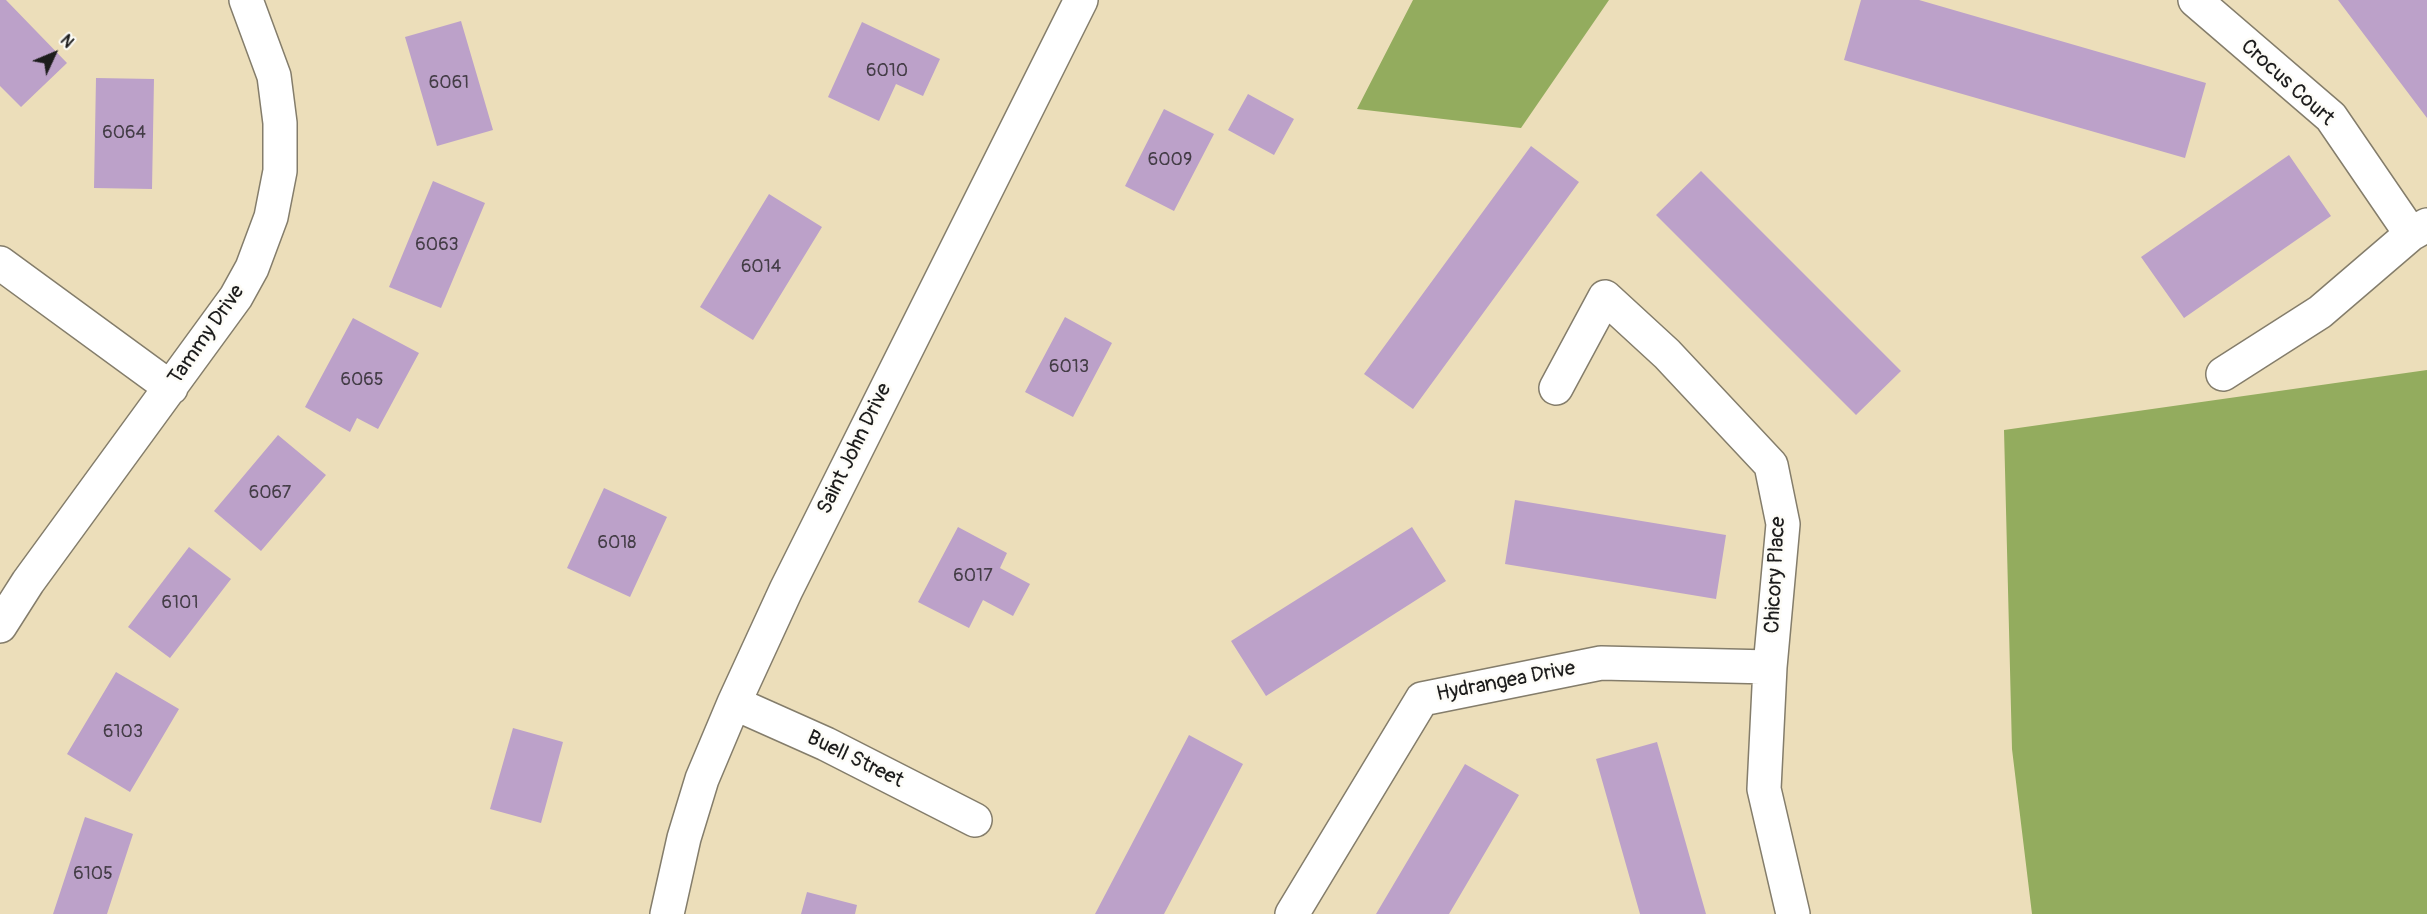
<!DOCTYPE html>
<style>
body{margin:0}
#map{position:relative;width:2427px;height:914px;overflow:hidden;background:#ecdeba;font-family:Pangolin,sans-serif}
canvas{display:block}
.north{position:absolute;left:24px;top:24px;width:60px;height:60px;-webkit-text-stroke:4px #fdfcf7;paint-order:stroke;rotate:46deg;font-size:16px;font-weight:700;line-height:24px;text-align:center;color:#1c1c1c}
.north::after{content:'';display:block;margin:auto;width:21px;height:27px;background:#1c1c1c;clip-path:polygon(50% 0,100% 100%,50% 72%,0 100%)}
</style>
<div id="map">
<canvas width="2427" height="914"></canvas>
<div class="north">N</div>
</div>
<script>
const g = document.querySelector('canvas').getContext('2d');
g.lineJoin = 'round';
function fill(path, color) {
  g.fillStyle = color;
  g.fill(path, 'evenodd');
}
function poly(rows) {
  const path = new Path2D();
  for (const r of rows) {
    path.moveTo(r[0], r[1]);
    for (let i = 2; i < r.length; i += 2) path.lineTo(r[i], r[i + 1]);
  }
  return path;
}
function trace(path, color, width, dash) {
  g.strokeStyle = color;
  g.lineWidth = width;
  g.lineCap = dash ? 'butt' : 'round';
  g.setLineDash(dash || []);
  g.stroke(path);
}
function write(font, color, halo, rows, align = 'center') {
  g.font = font + ' Pangolin,sans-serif';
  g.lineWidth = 5;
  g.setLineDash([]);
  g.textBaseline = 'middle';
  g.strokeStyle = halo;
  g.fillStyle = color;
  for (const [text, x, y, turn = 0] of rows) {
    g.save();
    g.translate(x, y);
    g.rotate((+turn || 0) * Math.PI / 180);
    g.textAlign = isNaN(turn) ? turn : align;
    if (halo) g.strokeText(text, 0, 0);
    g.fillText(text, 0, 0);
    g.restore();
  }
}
fill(poly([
 [1413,0,1609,0,1521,128,1357,109],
 [2427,370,2427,914,2032,914,2012,749,2004,430]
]), '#93ac5e');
fill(poly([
 [0,0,6,0,67,63,21,107,0,86],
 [1861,0,1919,0,2206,83,2185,158,1844,60],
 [2338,0,2427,0,2427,118],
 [461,21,493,130,437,146,405,37],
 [862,22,940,59,923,96,896,84,879,121,828,97],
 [96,78,154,79,152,189,94,188],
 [1248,94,1294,119,1274,155,1228,130],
 [1164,109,1214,134,1174,211,1125,186],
 [1531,146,1579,182,1413,409,1364,374],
 [2289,155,2331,216,2184,318,2141,257],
 [1701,171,1901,371,1856,415,1656,215],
 [433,181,485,203,441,308,389,287],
 [769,194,822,227,753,340,700,307],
 [1065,317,1112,343,1073,417,1025,392],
 [353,318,419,353,378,429,357,418,350,432,305,407],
 [278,435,326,475,261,551,214,511],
 [604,488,667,517,630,597,567,568],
 [1515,500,1726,535,1716,599,1505,564],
 [958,527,1007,553,1000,568,1030,584,1013,616,983,600,969,628,918,602],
 [1412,527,1446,581,1266,696,1231,641],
 [189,547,231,579,170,658,128,627],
 [116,672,179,709,130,792,67,754],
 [513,728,563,742,541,823,490,809],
 [1189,735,1243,764,1164,914,1095,914],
 [1657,742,1706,914,1640,914,1596,759],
 [1465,764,1519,795,1449,914,1376,914],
 [85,817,133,834,107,914,53,914],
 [807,892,857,905,855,914,801,914]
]), '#bca1c9');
const minor = poly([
 [2195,0,2331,117,2411,234],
 [0,263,171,388],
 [2223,374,2320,312,2411,234,2427,225],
 [1556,388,1605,297,1667,354,1771,465,1783,524,1770,667,1764,789,1793,914],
 [0,626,28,582,236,297,252,268,271,217,280,171,280,123,274,76,246,0],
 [734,703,826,744,975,820],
 [667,914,684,838,702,779,734,703,786,590,1081,0],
 [1292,914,1422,699,1601,663,1770,667]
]);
trace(minor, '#847d6b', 36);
trace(minor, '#fff', 33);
write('18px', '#443d47', null, [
 ["6010",887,71],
 ["6061",449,83],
 ["6064",124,133],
 ["6009",1170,160],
 ["6063",437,245],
 ["6014",761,267],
 ["6013",1069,367],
 ["6065",362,380],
 ["6067",270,493],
 ["6018",617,543],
 ["6017",973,576],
 ["6101",180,603],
 ["6103",123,732],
 ["6105",93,874]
]);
write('21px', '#1c1c1c', '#fdfcf7', [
 ["Crocus Court",2287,83,42],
 ["Tammy Drive",207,335,-55],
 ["Saint John Drive",855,449,-64],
 ["Chicory Place",1776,575,-87],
 ["Hydrangea Drive",1506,682,-11],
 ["Buell Street",855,760,26]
]);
</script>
